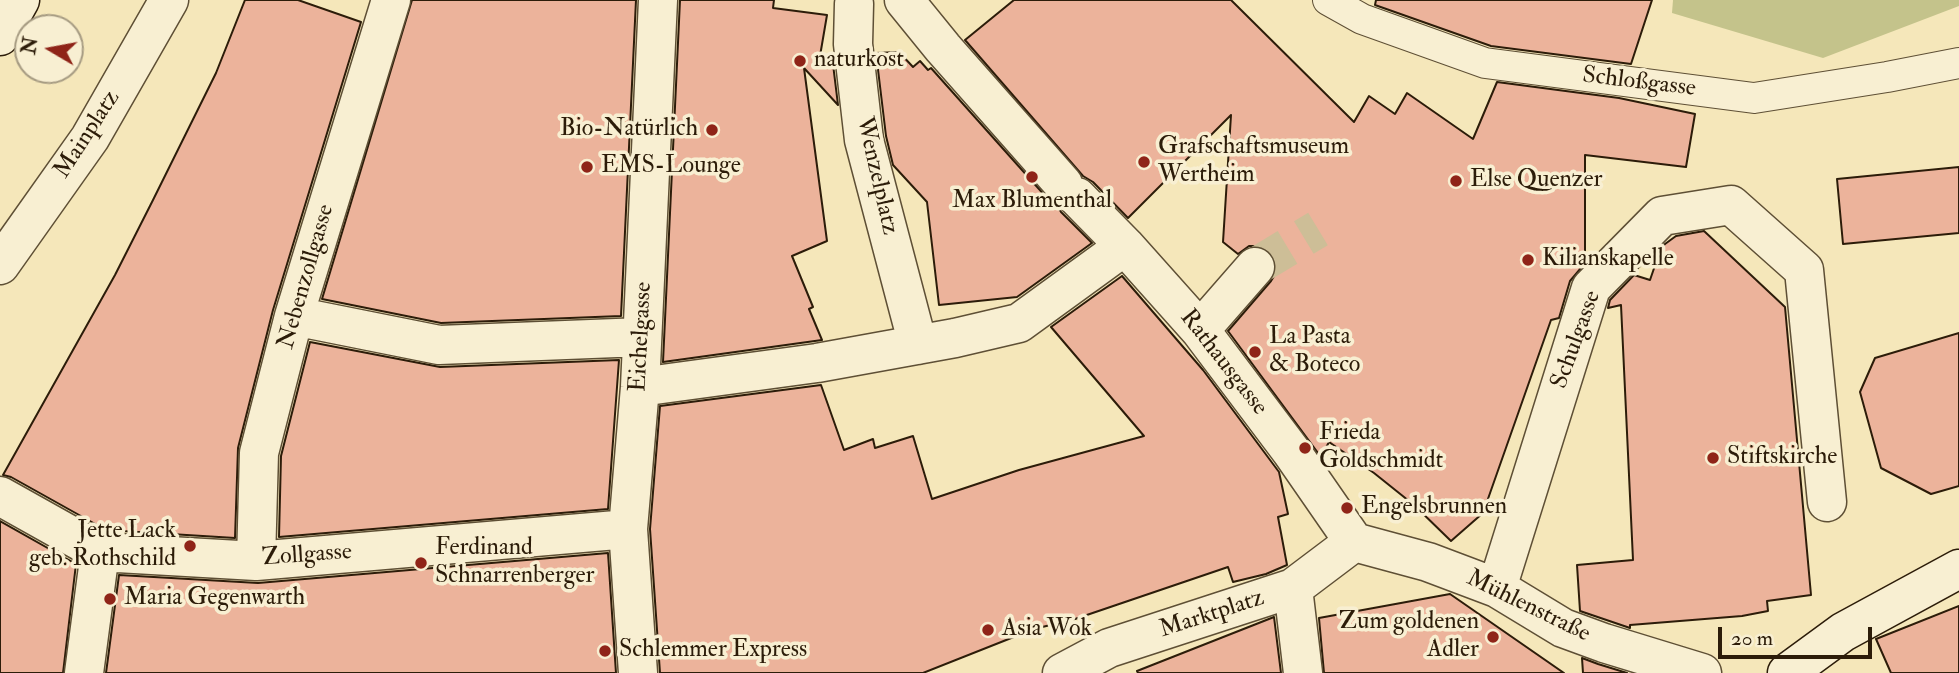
<!DOCTYPE html>
<meta charset="utf-8">
<style>
body{margin:0}
#map{position:relative;width:1959px;height:673px;overflow:hidden;background:#f5e7ba;font-family:"IM FELL Double Pica",serif}
canvas{display:block}
.north{position:absolute;left:14px;top:14px;width:70px;height:70px;box-sizing:border-box;background:#f8efd2;border:2px solid #a69b82;border-radius:50%;rotate:280deg;font-size:19px;font-weight:700;line-height:28px;text-align:center;color:#2c1c09}
.north::after{content:'';display:block;margin:auto;width:24px;height:32px;background:#8f2418;clip-path:polygon(50% 0,100% 100%,50% 72%,0 100%)}
.scale{position:absolute;left:1718px;top:627px;width:154px;height:32px;box-sizing:border-box;border:4px solid #2c1c09;border-top:0;padding-left:9px;font-size:21px;line-height:24px;white-space:nowrap;color:#2c1c09;-webkit-text-stroke:5px #f8efd2;paint-order:stroke}
</style>
<div id="map">
<canvas width="1959" height="673"></canvas>
<div class="north">N</div>
<div class="scale">20 m</div>
</div>
<script>
const g = document.querySelector('canvas').getContext('2d');
g.lineJoin = 'round';
function fillPath(path, color) { g.fillStyle = color; g.fill(path, 'evenodd'); }
const poly = rows => new Path2D(rows.map(r => 'M' + r).join(''));
function strokePath(path, color, width, dash) { g.strokeStyle = color; g.lineWidth = width; g.lineCap = dash ? 'butt' : 'round'; g.setLineDash(dash || []); g.stroke(path); }
function drawText(font, color, halo, rows, align = 'center') {
  g.font = font + ' "IM FELL Double Pica",serif'; g.lineWidth = 7; g.setLineDash([]); g.textBaseline = 'middle'; g.strokeStyle = halo; g.fillStyle = color; for (const [text, x, y, turn = 0] of rows) {
    g.save(); g.translate(x, y); g.rotate((+turn || 0) * Math.PI / 180); g.textAlign = isNaN(turn) ? turn : align; if (halo) g.strokeText(text, 0, 0); g.fillText(text, 0, 0); g.restore();
  }
}
const green = poly([
 [1673,0,1959,0,1959,6,1823,58,1672,13]
]);
const building = poly([
 [245,0,298,0,361,22,273,310,238,448,235,538,106,530,11,477,3,475,115,275,153,200,216,73,245,0],
 [412,0,636,0,621,316,441,323,322,299,412,0],
 [680,0,774,0,773,8,827,15,820,56,832,56,838,105,804,68,827,241,792,256,813,307,809,309,822,340,663,362,680,0],
 [1014,0,1231,0,1354,122,1369,96,1395,114,1407,93,1473,139,1497,82,1619,98,1695,114,1686,167,1585,155,1585,260,1587,261,1570,281,1559,318,1551,320,1483,513,1451,541,1414,505,1374,473,1329,442,1321,457,1228,331,1271,281,1277,271,1275,259,1269,250,1260,246,1249,246,1238,254,1223,242,1231,115,1128,218,1093,182,1083,176,965,40,1014,0],
 [1376,0,1652,0,1631,64,1491,46,1375,5,1376,0],
 [899,52,913,67,920,61,928,70,931,68,1047,198,1057,205,1061,212,1092,243,1017,297,939,305,927,202,893,165,886,136,876,53,899,52],
 [1959,167,1959,233,1843,244,1837,179,1959,167],
 [1704,231,1785,307,1811,595,1767,601,1768,611,1742,616,1630,625,1630,628,1580,611,1577,565,1633,560,1621,305,1608,308,1610,300,1634,275,1650,280,1661,248,1665,244,1676,236,1704,231],
 [1122,276,1203,370,1279,472,1288,514,1278,517,1287,565,1266,574,1233,582,1228,567,1075,619,1034,629,923,673,660,673,650,529,660,406,821,385,844,450,873,439,875,448,913,436,932,499,1019,470,1144,436,1051,327,1122,276],
 [1959,333,1959,486,1931,494,1881,468,1860,392,1875,358,1959,333],
 [310,342,440,367,619,360,608,509,279,537,281,456,310,342],
 [0,521,76,564,63,673,0,673,0,521],
 [608,553,616,673,106,673,119,575,258,583,608,553],
 [1450,594,1564,673,1324,673,1319,618,1450,594],
 [1959,606,1959,673,1891,673,1876,639,1959,606],
 [1274,617,1281,673,1138,673,1137,671,1274,617],
 [1582,658,1598,664,1627,673,1583,673,1582,658]
]);
const streetTunnel = poly([
 [1255,267,1318,229]
]);
const lane = poly([
 [1328,0,1362,19,1485,63,1754,98,1887,77,1959,63]
]);
const street = poly([
 [904,0,943,48,1063,184],
 [854,4,853,44,864,140,918,345],
 [1077,197,1125,246,1200,330,1291,451,1354,542],
 [0,265,90,138,169,0],
 [294,316,439,345,642,337],
 [1200,330,1255,267],
 [640,387,817,363,955,338,1019,323,1125,246],
 [0,496,100,552,256,561,628,529],
 [1354,542,1428,562,1497,588,1563,628,1604,643,1702,673],
 [256,561,259,453,294,316,391,0],
 [1293,588,1303,673],
 [1497,588,1591,288,1662,216,1731,205,1804,270,1827,502],
 [84,673,100,552],
 [638,673,628,529,640,387,658,0],
 [1062,673,1109,648,1293,588,1354,542]
]);
const secondary = poly([
 [0,36,20,0],
 [1787,673,1843,632,1959,569]
]);
const markers = [
 [800,61,7,"#8f2418"],
 [712,130,7,"#8f2418"],
 [1144,162,7,"#8f2418"],
 [587,167,7,"#8f2418"],
 [1032,177,7,"#8f2418"],
 [1456,181,7,"#8f2418"],
 [1528,260,7,"#8f2418"],
 [1255,352,7,"#8f2418"],
 [1305,448,7,"#8f2418"],
 [1713,458,7,"#8f2418"],
 [1347,508,7,"#8f2418"],
 [190,546,7,"#8f2418"],
 [421,563,7,"#8f2418"],
 [110,599,7,"#8f2418"],
 [988,630,7,"#8f2418"],
 [1493,637,7,"#8f2418"],
 [605,651,7,"#8f2418"]
];
const poiNames = [
 ["naturkost",814,61],
 ["Bio-Natürlich",698,130,"right"],
 ["Grafschaftsmuseum",1158,148],
 ["Wertheim",1158,176],
 ["EMS-Lounge",601,167],
 ["Else Quenzer",1470,181],
 ["Max Blumenthal",1032,202,"center"],
 ["Kilianskapelle",1542,260],
 ["La Pasta",1269,338],
 ["& Boteco",1269,366],
 ["Frieda",1319,434],
 ["Goldschmidt",1319,462],
 ["Stiftskirche",1727,458],
 ["Engelsbrunnen",1361,508],
 ["Jette Lack",176,532,"right"],
 ["geb. Rothschild",176,560,"right"],
 ["Ferdinand",435,549],
 ["Schnarrenberger",435,577],
 ["Maria Gegenwarth",124,599],
 ["Zum goldenen",1479,623,"right"],
 ["Adler",1479,651,"right"],
 ["Asia Wok",1002,630],
 ["Schlemmer Express",619,651]
];
const streetNames = [
 ["Schloßgasse",1639,83,7],
 ["Mainplatz",88,135,-57],
 ["Wenzelplatz",876,176,77],
 ["Nebenzollgasse",307,277,-74],
 ["Eichelgasse",642,337,-87],
 ["Schulgasse",1577,340,-70],
 ["Rathausgasse",1223,363,52],
 ["Zollgasse",307,556,-4],
 ["Mühlenstraße",1528,607,26],
 ["Marktplatz",1212,615,-18]
];
fillPath(green, '#c4c38b');
fillPath(building, '#ecb39b');
strokePath(building, '#2c1c09', 2);
strokePath(streetTunnel, '#cdbe97', 38, [38, 19]);
strokePath(lane, '#5e4f35', 32);
strokePath(street, '#5e4f35', 41);
strokePath(secondary, '#2c1c09', 41);
strokePath(lane, '#f8efd2', 30);
strokePath(street, '#f8efd2', 38);
strokePath(secondary, '#f8efd2', 38);
for (const [x, y, r, color] of markers) { const dot = new Path2D(); dot.arc(x, y, r, 0, 2 * Math.PI); g.fillStyle = color; g.fill(dot); strokePath(dot, '#f8efd2', 2.5); }
drawText('24px', '#2c1c09', '#f8efd2', poiNames, 'left');
drawText('24px', '#2c1c09', '#f8efd2', streetNames);
</script>
